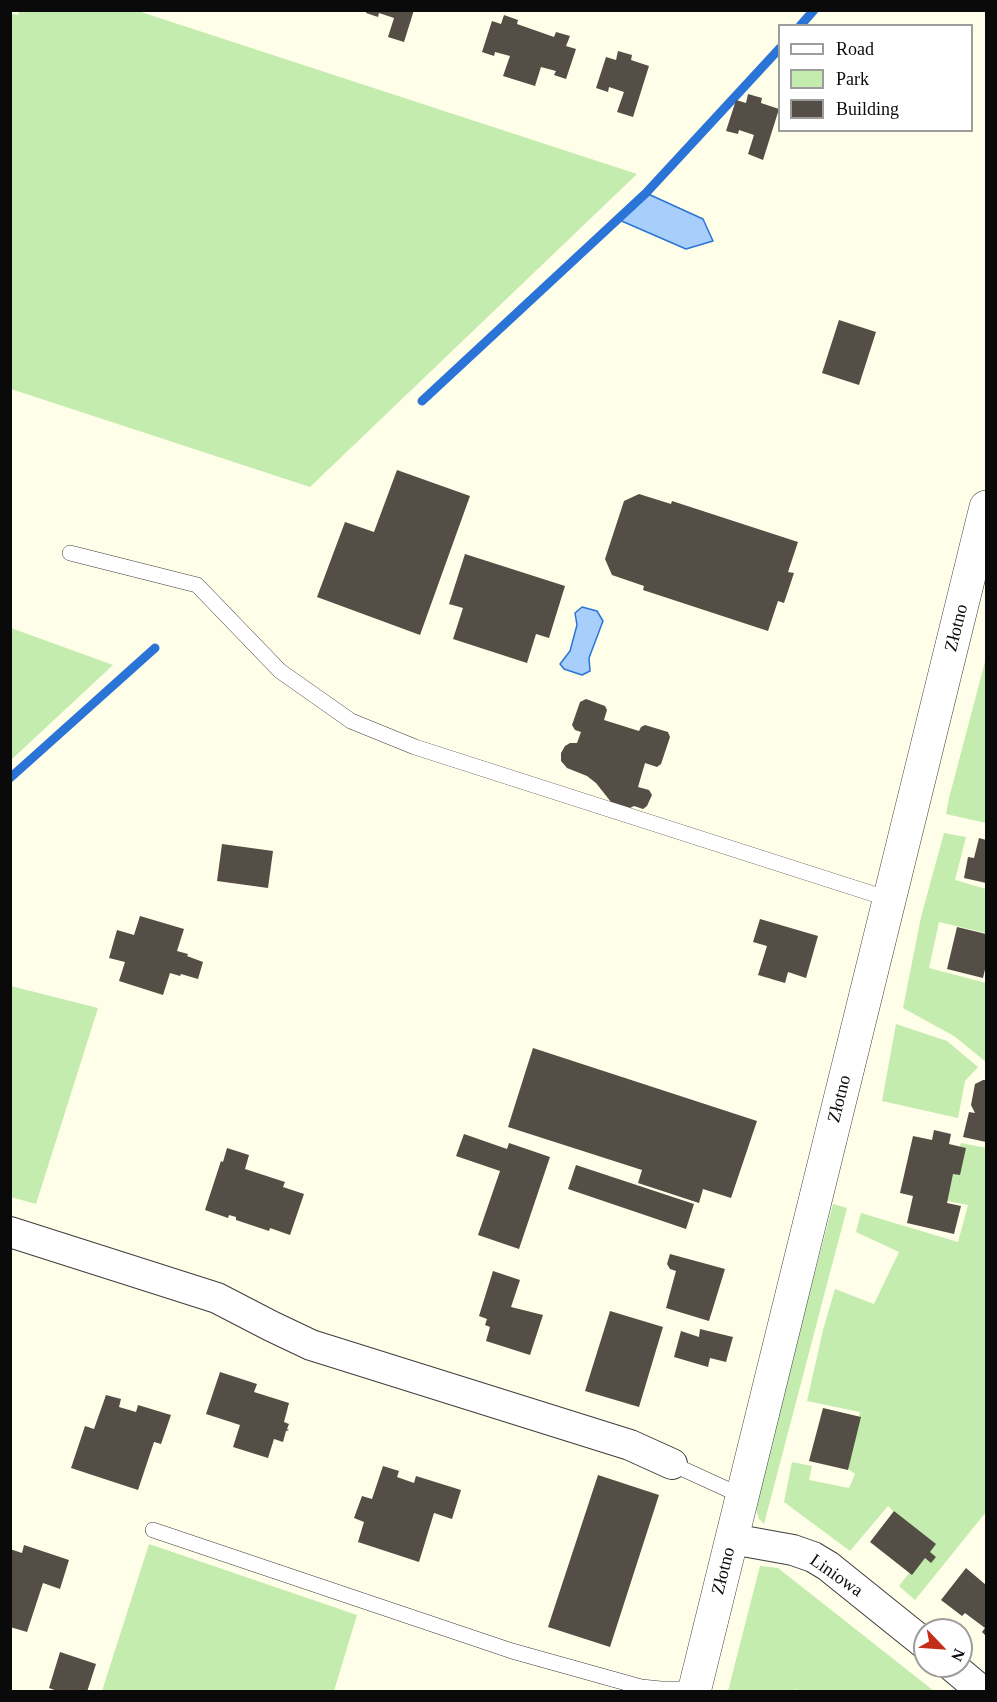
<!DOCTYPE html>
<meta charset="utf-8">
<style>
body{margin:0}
#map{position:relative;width:997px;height:1702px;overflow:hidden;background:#fffee8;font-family:"Times New Roman",serif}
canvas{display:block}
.frame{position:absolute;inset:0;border:12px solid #0a0a0a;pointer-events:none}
.legend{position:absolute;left:778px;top:24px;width:195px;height:108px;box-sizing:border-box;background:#fff;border:2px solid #9d9d9d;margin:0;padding:8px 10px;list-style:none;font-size:18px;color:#0a0a0a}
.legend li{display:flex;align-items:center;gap:12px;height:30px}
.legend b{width:30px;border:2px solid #9d9d9d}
.north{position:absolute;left:913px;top:1618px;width:60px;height:60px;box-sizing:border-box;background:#fff;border:2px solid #9d9d9d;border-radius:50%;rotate:115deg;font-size:16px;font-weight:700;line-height:24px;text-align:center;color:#0a0a0a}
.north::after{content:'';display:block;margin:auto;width:21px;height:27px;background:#c32e19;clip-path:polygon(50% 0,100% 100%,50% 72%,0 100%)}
</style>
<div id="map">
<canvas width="997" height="1702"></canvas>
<div class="frame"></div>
<ul class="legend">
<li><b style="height:8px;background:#fff"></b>Road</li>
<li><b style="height:16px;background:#c4ecaf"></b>Park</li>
<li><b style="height:16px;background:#544e46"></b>Building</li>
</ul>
<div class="north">N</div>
</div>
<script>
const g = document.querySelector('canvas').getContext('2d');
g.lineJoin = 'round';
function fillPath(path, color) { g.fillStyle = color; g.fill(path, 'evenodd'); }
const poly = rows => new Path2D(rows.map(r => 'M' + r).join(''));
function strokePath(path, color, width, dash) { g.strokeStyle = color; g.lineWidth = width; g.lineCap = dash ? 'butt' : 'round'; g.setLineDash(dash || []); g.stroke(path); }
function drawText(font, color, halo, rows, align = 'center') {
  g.font = font + ' "Times New Roman",serif'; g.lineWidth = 6; g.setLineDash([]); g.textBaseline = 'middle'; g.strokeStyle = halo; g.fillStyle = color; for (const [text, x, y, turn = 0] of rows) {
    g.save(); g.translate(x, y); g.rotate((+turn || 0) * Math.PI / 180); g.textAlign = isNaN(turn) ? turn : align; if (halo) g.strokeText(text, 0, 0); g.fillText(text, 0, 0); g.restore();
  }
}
const green = poly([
 [19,11,138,11,637,174,310,487,11,389,10,13,18,15],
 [11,628,113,665,11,760,10,628],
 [986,658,986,823,946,814,949,798],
 [944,833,966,837,955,880,986,889,986,933,939,922,929,968,986,983,986,1062,954,1036,903,1008,921,917],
 [11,986,98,1008,36,1204,11,1197],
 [896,1024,947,1041,978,1067,965,1081,958,1118,882,1101],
 [961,1143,986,1148,986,1512,915,1600,899,1586,930,1546,888,1506,850,1551,784,1502,792,1462,812,1466,809,1480,849,1488,855,1474,847,1468,860,1412,807,1401,823,1330,835,1289,874,1304,899,1252,856,1232,861,1213,958,1242,968,1205,941,1200],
 [833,1204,847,1208,764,1524,759,1519,756,1509,760,1480],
 [149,1544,357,1615,334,1691,102,1691],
 [760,1566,778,1568,934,1691,801,1692,795,1689,794,1692,728,1691]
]);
const water = poly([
 [646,193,703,219,713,241,686,249,617,219,646,193],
 [582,607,597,611,603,621,589,658,590,671,582,675,564,669,560,664,570,651,577,625,575,613,582,607]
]);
const stream = poly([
 [800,26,814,10],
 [422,401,646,193,780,48],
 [10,778,155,648]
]);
const building = poly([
 [367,10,414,10,404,42,388,37,394,18,379,13,378,17,366,13],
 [504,15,518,20,517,24,554,37,556,32,570,36,566,46,576,49,566,79,554,75,556,71,541,67,535,86,503,76,510,56,495,52,494,56,482,52,492,21,501,24],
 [618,51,632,55,631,60,649,66,633,117,617,112,624,92,609,87,608,92,596,88,606,57,616,60],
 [748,94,762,98,761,103,779,109,763,160,748,154,754,135,739,130,738,134,726,131,736,100,746,103],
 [839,320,876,332,859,385,822,373],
 [397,470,470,496,420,635,317,597,345,522,374,532],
 [639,494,671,504,672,501,798,542,788,572,794,573,784,603,778,601,768,631,643,590,644,586,612,575,605,559,624,501],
 [465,554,565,586,549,638,536,634,527,663,453,639,463,608,449,604],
 [586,699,605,706,607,710,604,720,639,731,641,727,645,725,668,732,670,737,661,764,657,767,645,763,638,787,649,790,652,795,647,806,643,809,634,806,630,808,611,802,596,783,587,776,567,768,561,761,561,753,565,746,570,743,577,743,581,732,575,730,572,725,580,702],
 [979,838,986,840,986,883,964,878,968,857,974,858],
 [222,844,273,851,268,888,217,881],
 [140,916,184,929,177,951,188,954,187,956,203,962,198,979,181,974,180,976,170,973,163,995,119,981,125,962,109,958,117,930,134,935],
 [760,919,818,936,806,978,788,972,785,983,758,975,767,946,753,942],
 [957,927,986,934,986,965,983,978,947,969],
 [533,1048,757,1121,731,1198,703,1189,699,1203,638,1183,642,1170,508,1127],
 [983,1080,986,1080,986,1142,963,1137,969,1112,975,1113,971,1105,975,1084],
 [934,1130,951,1134,949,1144,966,1148,960,1175,953,1174,947,1203,961,1206,954,1234,907,1223,913,1196,900,1193,913,1136,932,1140],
 [464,1134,507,1149,509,1143,550,1157,519,1249,478,1235,500,1171,456,1156],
 [227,1148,249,1155,245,1169,285,1182,283,1187,304,1194,290,1235,270,1228,269,1231,236,1220,236,1217,229,1215,228,1218,205,1210,221,1161,223,1162],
 [576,1165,694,1204,686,1229,568,1189],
 [670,1254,725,1269,709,1321,666,1308,676,1271,670,1269,667,1264],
 [493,1271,520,1280,511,1307,543,1315,530,1355,486,1341,490,1327,485,1325,487,1319,479,1316],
 [610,1311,663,1327,639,1407,585,1391],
 [700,1329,733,1337,726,1362,710,1358,708,1367,674,1357,681,1331,699,1337],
 [220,1372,257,1384,254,1392,289,1403,284,1422,289,1424,287,1429,289,1430,286,1431,283,1442,274,1439,268,1458,233,1447,240,1425,206,1414],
 [106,1395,121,1399,119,1407,136,1412,138,1405,171,1415,161,1444,154,1442,138,1490,71,1468,85,1426,94,1429],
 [823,1408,861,1417,848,1470,809,1461],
 [383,1466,399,1471,397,1477,414,1483,416,1476,461,1490,452,1519,434,1513,419,1562,358,1542,364,1522,354,1518,362,1496,372,1499],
 [598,1475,659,1495,610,1647,548,1627],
 [894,1511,936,1544,930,1552,936,1557,931,1563,925,1558,912,1575,870,1542],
 [24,1545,69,1560,60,1589,43,1583,27,1632,10,1627,10,1549,22,1553],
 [966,1568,986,1585,986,1636,982,1632,985,1628,965,1613,962,1616,941,1600],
 [60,1652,96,1664,87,1692,60,1692,49,1688]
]);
const service = poly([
 [70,553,197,585,280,671,351,721,415,747,889,899],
 [672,1464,742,1496],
 [153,1530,512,1651,641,1687,661,1689,695,1689]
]);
const minor = poly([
 [10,1232,217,1298,271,1326,311,1345,630,1445,672,1464],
 [732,1539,793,1550,813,1557,828,1566,925,1644],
 [952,1666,983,1692]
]);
const tertiary = poly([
 [694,1692,986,507]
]);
const streetNames = [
 ["Złotno",957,628,-76],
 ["Złotno",840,1099,-76],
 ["Złotno",724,1571,-76],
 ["Liniowa",836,1576,35]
];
fillPath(green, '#c4ecaf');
fillPath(water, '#a8cefb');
strokePath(water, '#2a74d7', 1.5);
strokePath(stream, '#2a74d7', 9);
fillPath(building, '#544e46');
strokePath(service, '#3d3d3d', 16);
strokePath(minor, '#3d3d3d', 32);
strokePath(tertiary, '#3d3d3d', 34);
strokePath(service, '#fff', 15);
strokePath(minor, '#fff', 30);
strokePath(tertiary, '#fff', 33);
drawText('18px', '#0a0a0a', '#fff', streetNames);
</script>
